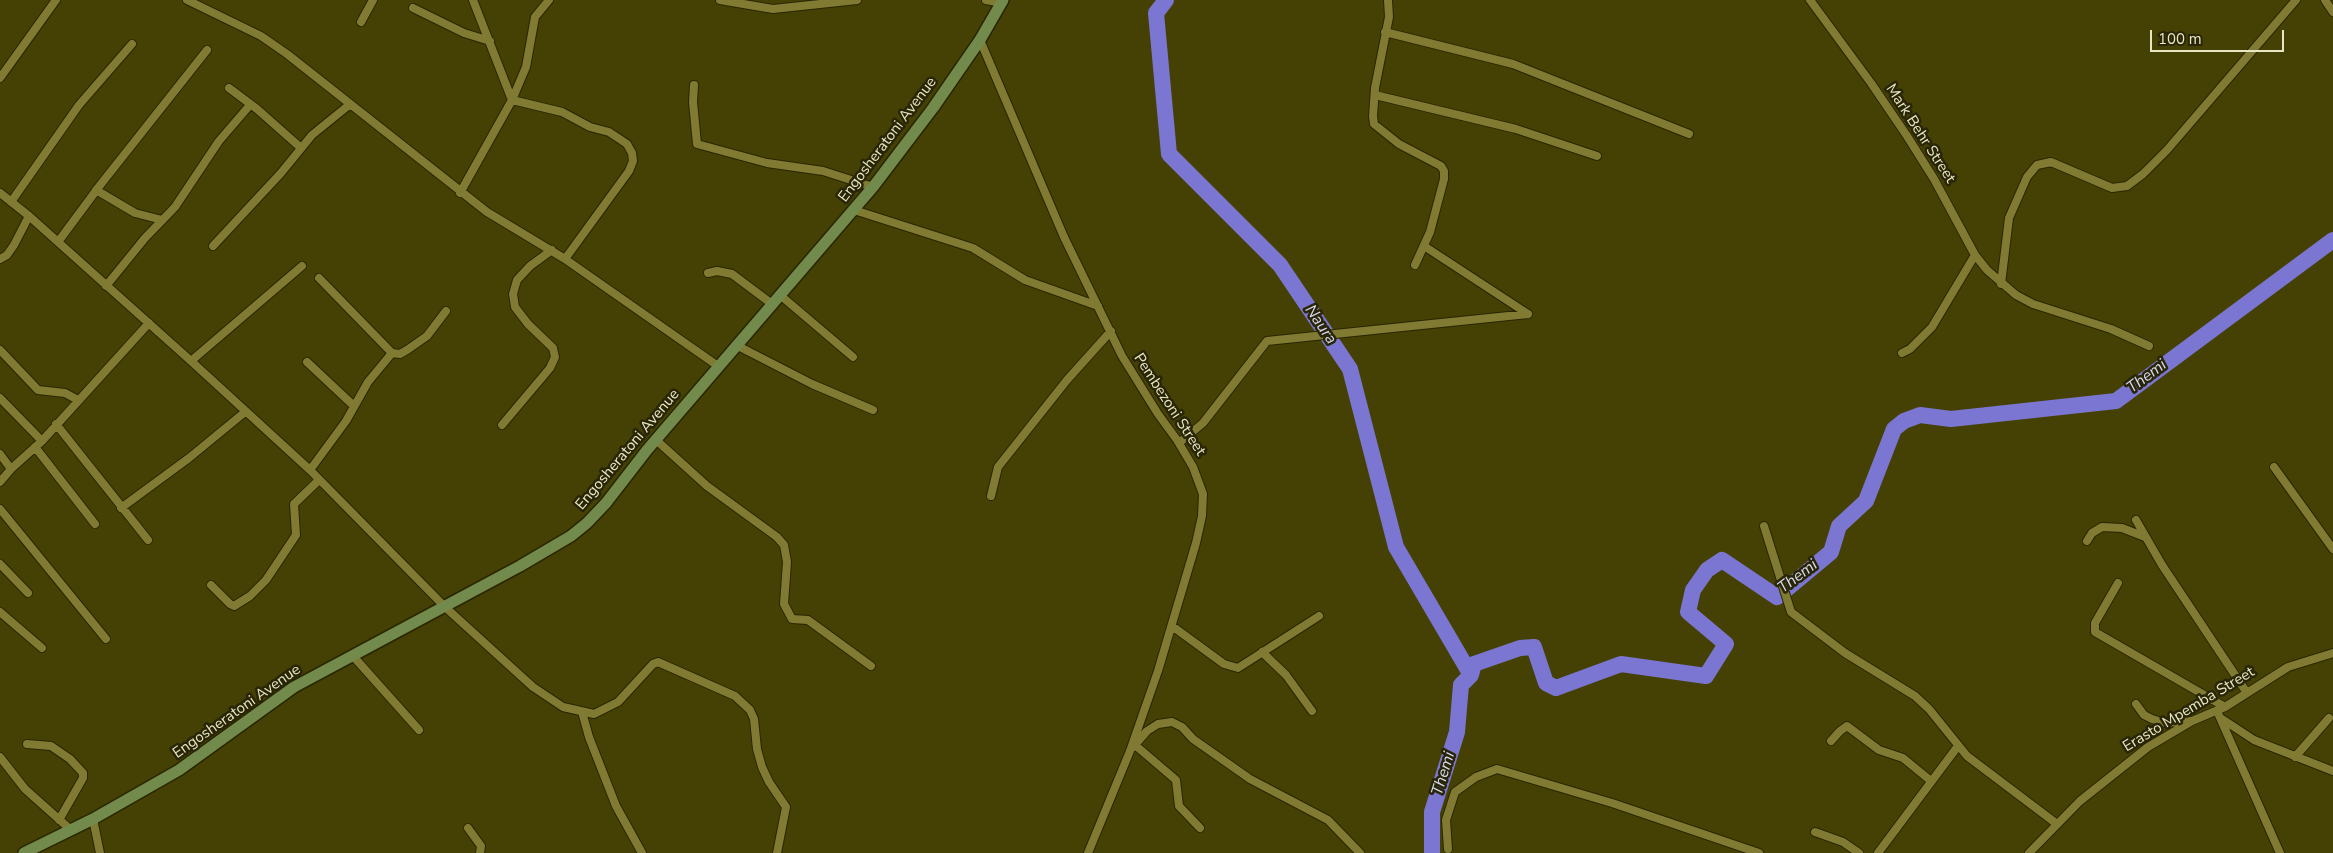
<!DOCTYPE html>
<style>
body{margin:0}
#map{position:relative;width:2333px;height:853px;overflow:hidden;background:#454004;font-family:"Nunito Sans",sans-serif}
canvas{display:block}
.scale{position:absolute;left:2150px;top:30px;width:134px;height:22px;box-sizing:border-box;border:2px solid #e9e7c3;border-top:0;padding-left:6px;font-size:15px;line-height:18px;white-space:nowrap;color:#e9e7c3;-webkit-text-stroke:4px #292608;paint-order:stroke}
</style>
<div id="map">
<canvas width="2333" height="853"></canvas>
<div class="scale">100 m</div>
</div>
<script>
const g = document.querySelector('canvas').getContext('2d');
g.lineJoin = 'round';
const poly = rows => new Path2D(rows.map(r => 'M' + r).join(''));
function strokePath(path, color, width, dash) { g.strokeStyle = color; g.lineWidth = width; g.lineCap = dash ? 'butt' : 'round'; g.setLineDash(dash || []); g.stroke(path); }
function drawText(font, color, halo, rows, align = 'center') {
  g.font = font + ' "Nunito Sans",sans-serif'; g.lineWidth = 5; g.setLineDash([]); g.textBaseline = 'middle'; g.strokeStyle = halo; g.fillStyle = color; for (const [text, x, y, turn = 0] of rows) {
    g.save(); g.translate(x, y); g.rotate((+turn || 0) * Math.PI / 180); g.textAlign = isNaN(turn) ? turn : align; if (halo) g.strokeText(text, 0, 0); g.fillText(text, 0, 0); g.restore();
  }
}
const river = poly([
 [1166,0,1156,13,1169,154,1280,265,1350,369,1396,547,1471,675],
 [1432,853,1432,812,1457,732,1461,685,1471,675,1474,664,1520,648,1534,647,1546,683,1556,688,1621,664,1706,676,1726,644,1688,612,1693,590,1707,570,1722,560,1777,597,1831,552,1839,526,1866,501,1894,429,1904,421,1920,415,1951,419,2116,401,2333,240]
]);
const street = poly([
 [187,0,261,36,287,54,487,212,565,259,718,366],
 [473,0,512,100,562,112,590,127,609,132,627,144,632,153,633,161,629,171,565,259],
 [720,0,773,9,857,0],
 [986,0,1002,3],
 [1388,0,1389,17,1375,88,1373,116,1374,124,1399,144,1441,166,1444,171,1444,179,1430,232,1415,265],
 [1810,0,1871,83,1907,136,1934,179,1975,255,1987,270,2016,295,2033,304,2111,329,2149,346],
 [2325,0,2333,12],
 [413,8,464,33,490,41],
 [361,22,373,0],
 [1385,32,1513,64,1689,134],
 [980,40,1064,237,1122,356,1158,414,1177,440,1193,467,1203,494,1202,516,1196,543,1158,671,1130,751,1088,853],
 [0,78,56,0],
 [694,85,693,102,697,144,767,163,823,171,873,187],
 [229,88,257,109,301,148],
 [1375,95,1516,129,1597,156],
 [96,190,135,213,162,220],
 [0,193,29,216,191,361,310,470,445,607,533,687,563,707,594,714,618,702,653,664,658,662,735,696,750,710,754,719,757,749,762,767,769,782,786,807,777,853],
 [460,193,512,100,526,67,535,17,549,0],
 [11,202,79,105,132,44],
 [854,210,973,248,1025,280,1098,306],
 [58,242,101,184,207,50],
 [213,246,281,173,312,135,349,105],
 [1424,246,1528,314],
 [0,259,7,255,14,245,29,216],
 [708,273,717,271,732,274,772,304],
 [319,278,392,353,400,354,407,350,427,336,446,311],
 [2001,284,2009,218,2027,177,2037,165,2051,162,2112,188,2127,186,2143,174,2167,150,2296,0],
 [106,286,145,238,175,207,219,141,250,105],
 [780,295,853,357],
 [736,345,812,384,873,410],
 [0,350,38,390,65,393,78,400],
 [1902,353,1910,349,1932,327,1975,255],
 [191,361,302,266],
 [307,362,354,406],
 [0,398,42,441],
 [56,424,148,540],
 [502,425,550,368,555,357,553,348,528,324,515,307,513,294,517,280,530,266,552,250],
 [655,439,707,486,777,537,784,545,787,562,784,604,792,619,808,620,871,666],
 [1179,443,1203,423,1267,341,1528,314],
 [35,447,95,524],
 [0,454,11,469],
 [2274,467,2333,549],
 [310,470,346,421,368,382,392,353],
 [0,482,12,468,42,441,149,323],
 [991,496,998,467,1067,380,1111,331],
 [121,508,189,458,245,412],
 [0,509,106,639],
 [2136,520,2162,565,2247,693],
 [1764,526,1791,612,1845,653,1915,696,1929,709,1967,756,2057,824],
 [2087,541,2092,533,2102,527,2122,528,2145,537],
 [0,564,28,593],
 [2118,583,2095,623,2095,632,2225,707],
 [211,585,230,604,234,606,250,596,266,580,296,535,294,504,319,480],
 [0,612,42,648],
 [1172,626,1224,664,1238,668,1319,616],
 [1262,652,1286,675,1312,711],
 [353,656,419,730],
 [2136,704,2144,715,2152,719,2165,723,2190,721],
 [2217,711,2280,853],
 [582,712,589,737,616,806,642,853],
 [2222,719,2254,740,2333,771],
 [1831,741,1840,731,1847,726,1879,750,1903,758,1931,781],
 [27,744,51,746,70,759,83,773,83,778,59,820],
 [1135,745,1176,780,1179,806,1200,828],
 [1133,747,1147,731,1158,724,1172,722,1182,727,1193,739,1250,779,1328,820,1360,853],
 [0,757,25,789,71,830],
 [2295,757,2329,718],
 [93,819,100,853],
 [468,828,481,846,480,853],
 [1815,832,1843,842,1859,853],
 [1448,849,1446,820,1455,792,1476,777,1497,769,1612,803,1759,853],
 [1878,853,1958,746],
 [2029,853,2080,801,2148,747,2192,721,2225,707,2288,667,2333,653]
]);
const secondary = poly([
 [24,853,93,819,179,770,294,687,520,566,571,536,587,523,606,503,647,450,873,187,933,108,980,40,1003,0]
]);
const streetNames = [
 ["Mark Behr Street",1920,134,57],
 ["Engosheratoni Avenue",888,140,-53],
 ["Pembezoni Street",1169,405,57],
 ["Engosheratoni Avenue",628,450,-50],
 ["Erasto Mpemba Street",2189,710,-31],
 ["Engosheratoni Avenue",237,712,-35]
];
const waterNames = [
 ["Naura",1320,325,56],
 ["Themi",2147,377,-37],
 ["Themi",1798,577,-37],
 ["Themi",1444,774,-73]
];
strokePath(river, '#7b76d1', 16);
strokePath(street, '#292600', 10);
strokePath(secondary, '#292600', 14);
strokePath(street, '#807a33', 8);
strokePath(secondary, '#738a4d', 11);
drawText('15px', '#e9e7c3', '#292608', streetNames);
drawText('italic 16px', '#d9d9f2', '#292608', waterNames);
</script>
